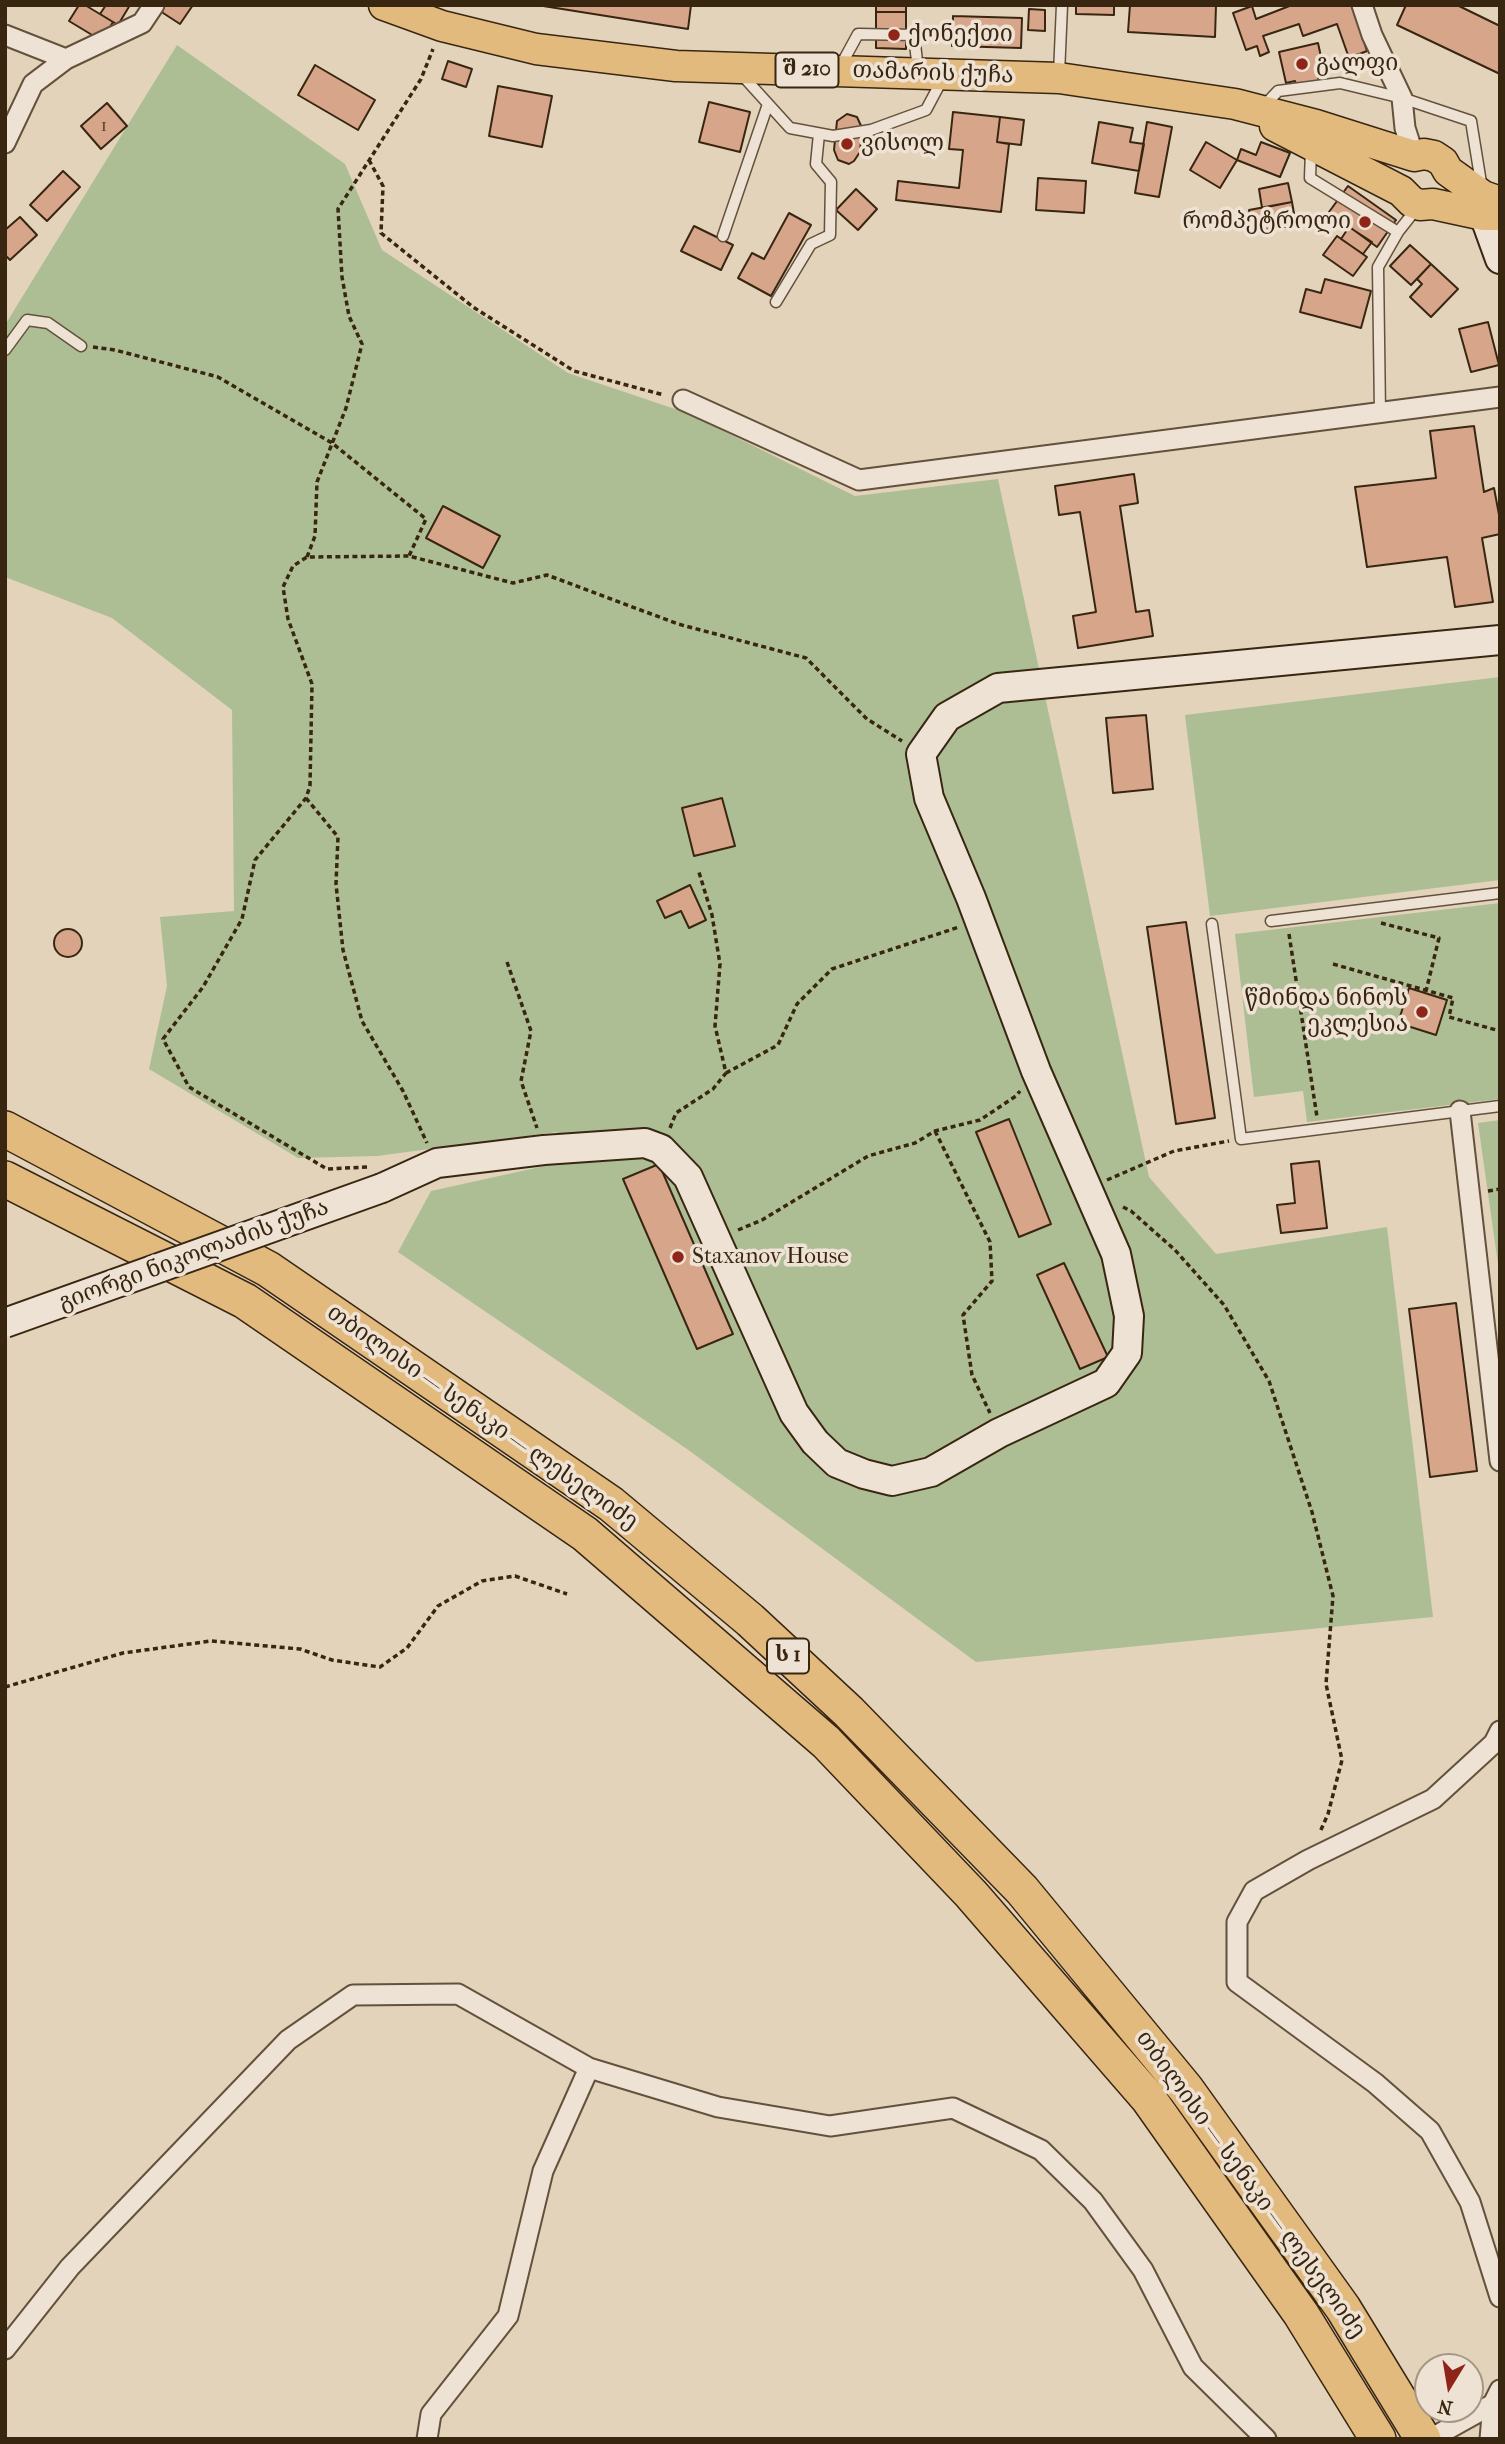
<!DOCTYPE html>
<meta charset="utf-8">
<style>
body{margin:0}
#map{position:relative;width:1505px;height:2444px;overflow:hidden;background:#e3d3bb;font-family:"IM FELL French Canon",serif}
canvas{display:block}
.frame{position:absolute;inset:0;border:7px solid #392611;pointer-events:none}
.north{position:absolute;left:1414px;top:2353px;width:70px;height:70px;box-sizing:border-box;background:#ede2d3;border:2px solid #a59785;border-radius:50%;rotate:191deg;font-size:19px;font-weight:700;line-height:28px;text-align:center;color:#392611}
.north::after{content:'';display:block;margin:auto;width:24px;height:32px;background:#8f2418;clip-path:polygon(50% 0,100% 100%,50% 72%,0 100%)}
</style>
<div id="map">
<canvas width="1505" height="2444"></canvas>
<div class="frame"></div>
<div class="north">N</div>
</div>
<script>
const g = document.querySelector('canvas').getContext('2d');
g.lineJoin = 'round';
function fillPath(path, color) { g.fillStyle = color; g.fill(path, 'evenodd'); }
const poly = rows => new Path2D(rows.map(r => 'M' + r).join(''));
function strokePath(path, color, width, dash) { g.strokeStyle = color; g.lineWidth = width; g.lineCap = dash ? 'butt' : 'round'; g.setLineDash(dash || []); g.stroke(path); }
function drawText(font, color, halo, rows, align = 'center') {
  g.font = font + ' "IM FELL French Canon","Noto Serif Georgian",serif'; g.lineWidth = 7; g.setLineDash([]); g.textBaseline = 'middle'; g.strokeStyle = halo; g.fillStyle = color; for (const [text, x, y, turn = 0] of rows) {
    g.save(); g.translate(x, y); g.rotate((+turn || 0) * Math.PI / 180); g.textAlign = isNaN(turn) ? turn : align; if (halo) g.strokeText(text, 0, 0); g.fillText(text, 0, 0); g.restore();
  }
}
const green = poly([
 [177,45,345,164,382,250,568,373,687,413,855,496,998,479,1149,1177,1216,1254,1387,1227,1433,1617,976,1662,687,1449,398,1252,431,1191,558,1163,557,1132,377,1156,298,1158,149,1069,167,986,160,917,234,911,232,710,112,618,5,577,5,325],
 [1500,677,1500,880,1210,916,1185,715],
 [1500,903,1500,1099,1307,1122,1303,1091,1254,1097,1235,934],
 [1500,1120,1500,1278,1478,1123]
]);
const building = poly([
 [79,5,85,5,113,22,102,41,69,21,79,5],
 [106,5,130,5,118,25,100,14,106,5],
 [164,5,193,5,180,24,160,11,164,5],
 [537,5,691,5,688,29,537,5],
 [876,5,906,5,906,12,876,12,876,5],
 [1076,5,1114,5,1114,15,1076,14,1076,5],
 [1130,5,1216,5,1215,37,1128,32,1130,5],
 [1356,5,1362,22,1358,23,1367,51,1349,58,1337,24,1303,36,1299,24,1263,36,1269,52,1260,56,1257,46,1246,50,1233,13,1252,6,1256,19,1292,5,1356,5],
 [1406,5,1457,5,1500,26,1500,74,1397,25,1406,5],
 [1029,9,1045,10,1045,31,1028,30,1029,9],
 [876,12,906,12,906,49,876,48,876,12],
 [953,16,1022,18,1021,48,952,46,953,16],
 [1318,43,1325,75,1318,76,1319,82,1297,87,1295,81,1286,83,1279,52,1318,43],
 [448,61,472,69,466,87,442,79,448,61],
 [315,65,375,100,358,130,298,95,315,65],
 [498,86,552,96,542,147,489,136,498,86],
 [709,102,750,112,740,152,699,142,709,102],
 [107,103,127,126,101,149,81,126,107,103],
 [953,112,1000,117,997,142,1009,144,1001,212,896,200,898,181,959,188,963,150,949,149,953,112],
 [847,114,857,117,862,128,860,152,854,161,849,164,838,160,834,150,837,121,847,114],
 [1000,117,1024,120,1021,145,997,142,1000,117],
 [1099,122,1133,128,1130,142,1144,144,1139,171,1092,163,1099,122],
 [1147,122,1172,127,1159,197,1135,193,1147,122],
 [1206,142,1237,160,1220,188,1190,170,1206,142],
 [1261,142,1290,153,1280,177,1237,160,1241,149,1256,155,1261,142],
 [63,171,80,187,47,221,30,205,63,171],
 [1038,178,1086,181,1084,213,1036,210,1038,178],
 [1288,183,1292,202,1262,208,1259,189,1288,183],
 [1348,186,1396,220,1377,247,1329,212,1348,186],
 [856,189,877,209,858,230,836,210,856,189],
 [1292,202,1296,225,1253,232,1249,210,1292,202],
 [789,213,811,225,771,296,738,278,752,253,764,259,789,213],
 [20,217,37,235,10,260,5,255,5,230,20,217],
 [694,226,733,245,721,270,681,251,694,226],
 [1349,227,1372,242,1363,254,1341,239,1349,227],
 [1337,236,1367,257,1353,276,1323,255,1337,236],
 [1410,245,1431,264,1411,285,1390,266,1410,245],
 [1431,264,1458,289,1431,317,1410,297,1422,284,1417,279,1431,264],
 [1325,279,1371,291,1361,328,1300,312,1306,289,1321,293,1325,279],
 [1488,322,1499,365,1471,372,1459,329,1488,322],
 [1474,426,1484,492,1494,488,1500,520,1500,534,1482,538,1493,602,1455,607,1447,557,1367,567,1355,487,1436,478,1430,431,1474,426],
 [1134,474,1138,503,1120,506,1136,612,1149,610,1153,636,1078,648,1073,616,1096,612,1080,512,1059,515,1055,486,1134,474],
 [443,506,500,536,483,568,426,538,443,506],
 [1146,715,1153,789,1113,793,1106,718,1146,715],
 [722,798,735,846,694,856,682,808,722,798],
 [690,885,706,920,689,928,681,911,665,918,657,901,690,885],
 [1186,922,1215,1118,1176,1124,1147,927,1186,922],
 '54 943a14 14 0 1 1 28 0a14 14 0 1 1-28 0Z',
 [1409,988,1447,1000,1436,1035,1398,1023,1409,988],
 [1009,1119,1051,1224,1019,1237,976,1132,1009,1119],
 [1319,1161,1327,1228,1281,1233,1277,1205,1295,1203,1291,1164,1319,1161],
 [659,1164,733,1334,697,1349,623,1179,659,1164],
 [1064,1263,1108,1357,1080,1369,1037,1275,1064,1263],
 [1456,1303,1477,1471,1430,1477,1409,1309,1456,1303]
]);
const path = poly([
 [369,160,383,186,381,233,473,307,574,371,664,395],
 [93,347,115,350,218,377,332,443,426,519,409,556],
 [307,557,315,536,317,482,346,408,362,344,349,316,342,277,338,209,421,79,433,49],
 [306,798,338,837,336,884,343,950,362,1021,403,1091,427,1143],
 [1381,923,1439,938,1426,991],
 [1289,934,1317,1117],
 [507,962,531,1031,521,1081,537,1128],
 [1333,964,1453,998,1449,1017,1500,1031],
 [726,1073,778,1045,797,1004,832,969,959,927],
 [670,1128,676,1113,713,1089,726,1073,715,1026,720,964,712,915,698,869],
 [935,1131,990,1242,992,1281,963,1315,972,1375,990,1413],
 [367,1167,327,1169,189,1087,163,1039,203,987,242,919,255,860,306,798,310,786,312,684,288,619,283,587,293,566,307,557,409,556,513,583,547,575,678,624,806,658,867,719,902,741],
 [1107,1180,1174,1151,1229,1141],
 [1488,1191,1500,1189],
 [1123,1207,1131,1211,1175,1250,1224,1305,1269,1381,1312,1512,1333,1596,1326,1684,1342,1760,1328,1814,1320,1832],
 [738,1230,762,1220,868,1156,915,1143,935,1131,980,1120,1016,1096,1020,1091],
 [5,1687,123,1653,211,1641,300,1649,332,1660,380,1667,407,1648,438,1606,482,1581,515,1576,567,1594]
]);
const lane = poly([
 [840,67,858,34,914,35,918,70],
 [741,74,790,128,833,136,871,130,926,110,943,78],
 [1059,74,1062,5],
 [1263,107,1278,91,1340,83,1402,98,1471,121,1482,189],
 [1311,150,1310,178,1398,232],
 [723,236,768,104],
 [776,302,811,244,830,235,831,182,816,164,819,134],
 [5,350,27,320,48,323,81,346],
 [1380,413,1378,267,1398,232,1417,208],
 [1271,921,1500,893],
 [1212,924,1241,1139,1500,1106]
]);
const street = poly([
 [1362,5,1372,35,1402,98,1405,128,1414,156],
 [5,35,66,59],
 [5,143,33,84,66,59,142,23,154,5],
 [683,400,859,480,1500,397],
 [1460,1111,1500,1461],
 [1500,1731,1494,1743,1433,1799,1308,1860,1254,1891,1237,1922,1237,1982,1375,2083,1430,2131,1470,2202,1500,2297],
 [5,2349,70,2267,288,2040,353,1995,458,1994,589,2068,718,2107,830,2126,953,2108,1041,2150,1093,2201,1143,2270,1193,2367,1266,2439],
 [427,2439,431,2414,508,2316,543,2171,589,2068],
 [1430,2439,1493,2404,1500,2390],
 [1490,2439,1493,2404]
]);
const secondary = poly([
 [1484,215,1500,259],
 [382,1188,437,1163,544,1150,645,1143,661,1149,688,1177,794,1413,815,1442,837,1463,864,1474,892,1481,931,1472,999,1433,1106,1383,1127,1353,1129,1316,1116,1254,1036,1071,971,898,929,798,921,754,947,717,998,688,1500,640]
]);
const primary = poly([
 [384,5,442,26,536,49,676,66,1059,78,1235,104,1316,125,1414,156,1424,154,1434,156,1443,162,1448,171,1483,196,1500,202],
 [1275,126,1401,191,1412,202,1420,205,1433,204,1484,215,1500,215]
]);
const highway = poly([
 [5,1129,268,1269,611,1504,750,1620,849,1712,1022,1890,1186,2089,1343,2308,1423,2439],
 [5,1179,245,1301,585,1534,826,1742,971,1894,1148,2098,1301,2314,1378,2439]
]);
const secondaryBridge = poly([
 [5,1323,382,1188]
]);
const markers = [
 [894,35,7,"#8f2418"],
 [1302,64,7,"#8f2418"],
 [847,144,7,"#8f2418"],
 [1365,222,7,"#8f2418"],
 [1422,1012,7,"#8f2418"],
 [678,1257,7,"#8f2418"]
];
const numberNames = [
 ["1",104,126]
];
const shields = [
 [807,70,63],
 [788,1656,42]
];
const shieldNames = [
 ["შ 210",807,70],
 ["ს 1",788,1656]
];
const poiNames = [
 ["ქონექთი",908,35],
 ["გალფი",1316,64],
 ["ვისოლ",861,144],
 ["რომპეტროლი",1351,222,"right"],
 ["წმინდა ნინოს",1408,999,"right"],
 ["ეკლესია",1408,1025,"right"],
 ["Staxanov House",692,1257]
];
const streetNames = [
 ["თამარის ქუჩა",933,74,2],
 ["გიორგი ნიკოლაძის ქუჩა",194,1256,-20],
 ["თბილისი — სენაკი — ლესელიძე",482,1418,35],
 ["თბილისი — სენაკი — ლესელიძე",1250,2185,54]
];
fillPath(green, '#adbe95');
fillPath(building, '#d7a68a');
strokePath(building, '#392611', 2);
strokePath(lane, '#64513c', 13);
strokePath(street, '#64513c', 23);
strokePath(secondary, '#392611', 32);
strokePath(primary, '#392611', 33);
strokePath(highway, '#392611', 38);
strokePath(path, '#392611', 3.5, [5, 3.5]);
strokePath(lane, '#ede2d3', 10);
strokePath(street, '#ede2d3', 19);
strokePath(secondary, '#ede2d3', 28);
strokePath(primary, '#e2ba7e', 30);
strokePath(highway, '#e2ba7e', 35);
strokePath(secondaryBridge, '#392611', 32, []);
strokePath(secondaryBridge, '#ede2d3', 28);
for (const [x, y, r, color] of markers) { const dot = new Path2D(); dot.arc(x, y, r, 0, 2 * Math.PI); g.fillStyle = color; g.fill(dot); strokePath(dot, '#ede2d3', 2.5); }
drawText('19px', '#60462f', null, numberNames);
for (const [x, y, w] of shields) { const box = new Path2D(); box.roundRect(x - w / 2, y - 17.5, w, 35, 5); g.fillStyle = '#ede2d3'; g.fill(box); strokePath(box, '#392611', 2); }
drawText('bold 21px', '#392611', null, shieldNames);
drawText('23px', '#392611', '#ede2d3', poiNames, 'left');
drawText('23px', '#392611', '#ede2d3', streetNames);
</script>
